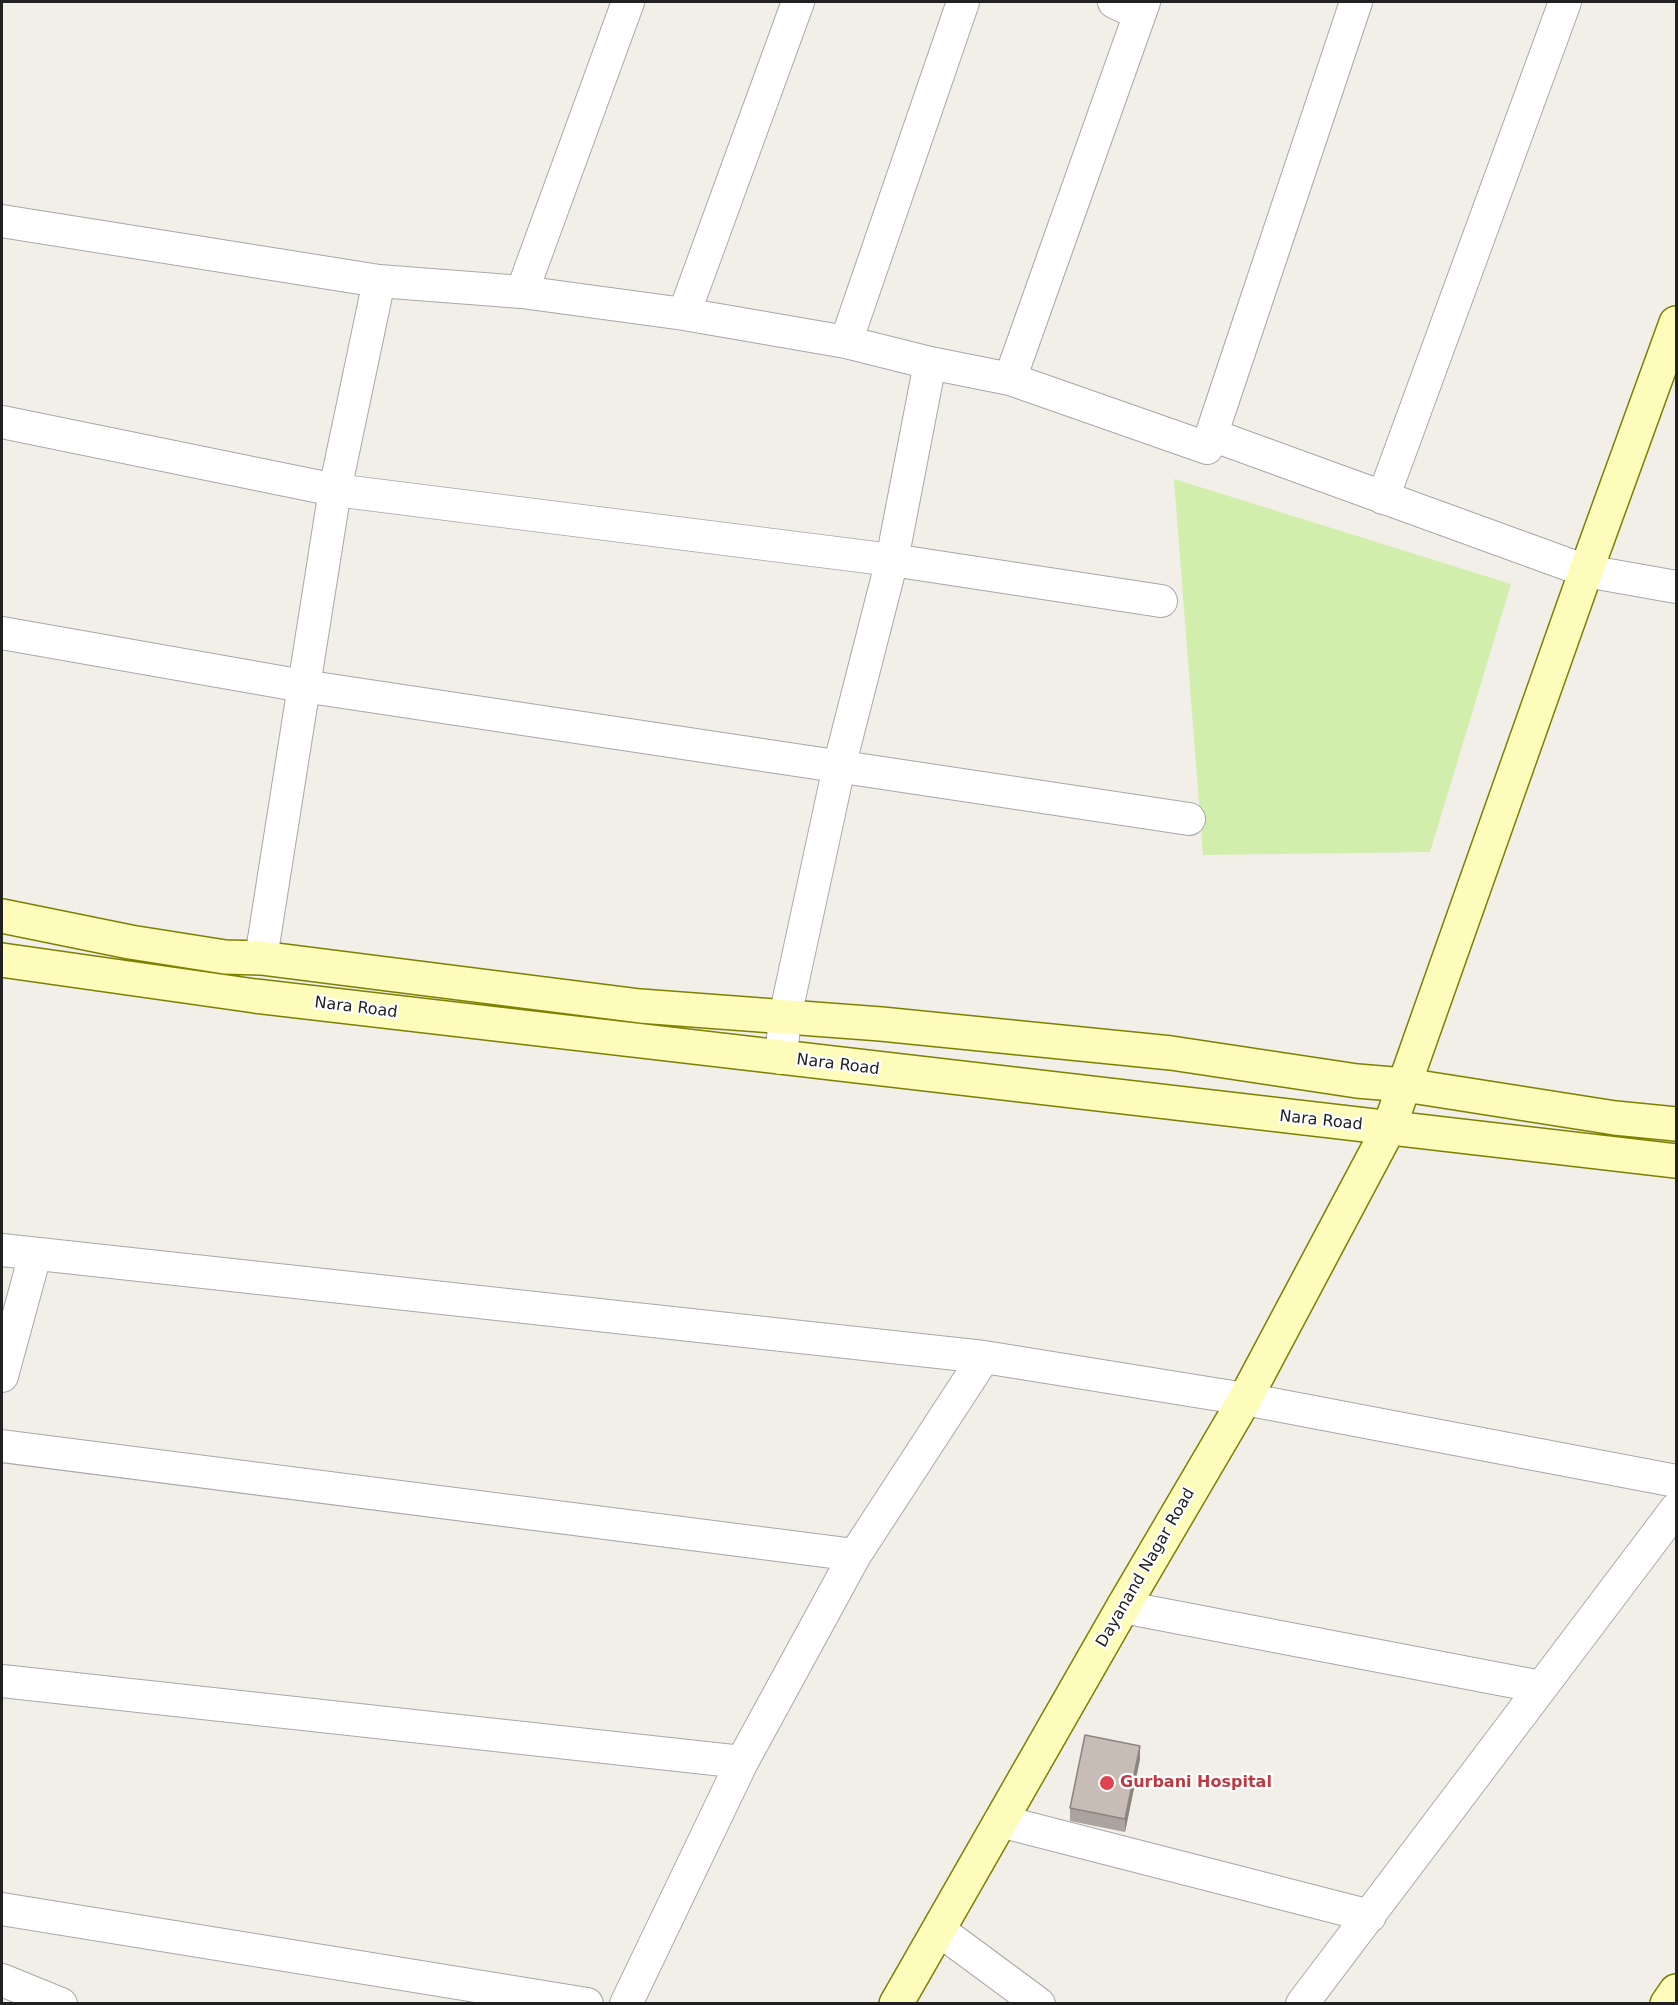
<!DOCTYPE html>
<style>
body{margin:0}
#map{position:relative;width:1678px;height:2005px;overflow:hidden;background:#f2eee8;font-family:"DejaVu Sans",sans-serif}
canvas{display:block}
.frame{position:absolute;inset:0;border:3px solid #212121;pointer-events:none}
</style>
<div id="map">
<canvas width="1678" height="2005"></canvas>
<div class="frame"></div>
</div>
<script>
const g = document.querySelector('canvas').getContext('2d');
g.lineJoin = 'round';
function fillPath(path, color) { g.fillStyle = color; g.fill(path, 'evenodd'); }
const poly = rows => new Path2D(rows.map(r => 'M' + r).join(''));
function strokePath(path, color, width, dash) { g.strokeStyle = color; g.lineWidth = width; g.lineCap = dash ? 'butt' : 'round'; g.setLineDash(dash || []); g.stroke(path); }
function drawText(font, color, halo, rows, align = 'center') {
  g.font = font + ' "DejaVu Sans",sans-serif'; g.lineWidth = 4.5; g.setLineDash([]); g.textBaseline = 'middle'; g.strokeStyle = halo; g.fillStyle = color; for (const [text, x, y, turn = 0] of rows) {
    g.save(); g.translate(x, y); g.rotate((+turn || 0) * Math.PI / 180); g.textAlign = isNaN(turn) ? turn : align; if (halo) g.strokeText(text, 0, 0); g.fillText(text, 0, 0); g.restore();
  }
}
const grass = poly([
 [1174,479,1511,584,1430,852,1203,855]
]);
const street = poly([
 [1114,2,1139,14],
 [2,221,379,281,522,292,684,314,846,342,930,363,1010,379,1207,448,1356,2],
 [522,292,628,2],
 [684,314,798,2],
 [846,342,963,2],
 [930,363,892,560,1161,601],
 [1010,379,1144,2],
 [2,422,335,490,892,560,839,767,785,1017,781,1058],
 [1212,435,1586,571,1676,587],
 [1383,498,1565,2],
 [2,633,303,686,1189,819],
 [261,958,335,490,379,281],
 [2,1250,984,1357,1245,1399,1676,1481],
 [2,1376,35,1255],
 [2,1446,855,1555],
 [1123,1607,1541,1687],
 [2,1681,742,1762],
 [1000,1821,1370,1916],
 [2,1909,587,2004],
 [939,1930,1039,2004],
 [2,1980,61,2004],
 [626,2004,742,1762,855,1555,984,1357],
 [1302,2004,1676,1509]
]);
const secondary = poly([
 [2,916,130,942,225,957,261,958,640,1006,881,1024,1171,1053,1357,1081,1405,1085,1615,1118,1676,1124],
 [2,960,255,996,1676,1161],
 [896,2004,1123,1607,1245,1399,1389,1128,1586,571,1676,323],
 [1667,2004,1676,1991]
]);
const wall = poly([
 [1140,1759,1125,1832,1070,1821,1070,1808]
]);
const shadedWall = poly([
 [1140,1746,1140,1759,1125,1832,1125,1819]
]);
const building = poly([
 [1085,1735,1140,1746,1125,1819,1070,1808,1085,1735]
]);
const markers = [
 [1107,1783,8,"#e0444e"]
];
const streetNames = [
 ["Nara Road",356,1008,7],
 ["Nara Road",838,1065,7],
 ["Nara Road",1321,1121,6],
 ["Dayanand Nagar Road",1146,1568,-60]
];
const healthNames = [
 ["Gurbani Hospital",1120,1783]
];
fillPath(grass, '#d1eeac');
strokePath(street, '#a8a8a8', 34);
strokePath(secondary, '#7c8100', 36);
strokePath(street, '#fff', 32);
strokePath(secondary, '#fdfcbb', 33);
fillPath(wall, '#aba39d');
fillPath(shadedWall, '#8b847f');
fillPath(building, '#c7bdb6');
strokePath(building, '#8b847f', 1.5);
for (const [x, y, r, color] of markers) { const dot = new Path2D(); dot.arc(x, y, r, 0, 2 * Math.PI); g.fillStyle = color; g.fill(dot); strokePath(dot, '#fff', 2); }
drawText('16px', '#212121', '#fff', streetNames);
drawText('bold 16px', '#be3a42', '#fff', healthNames, 'left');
</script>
